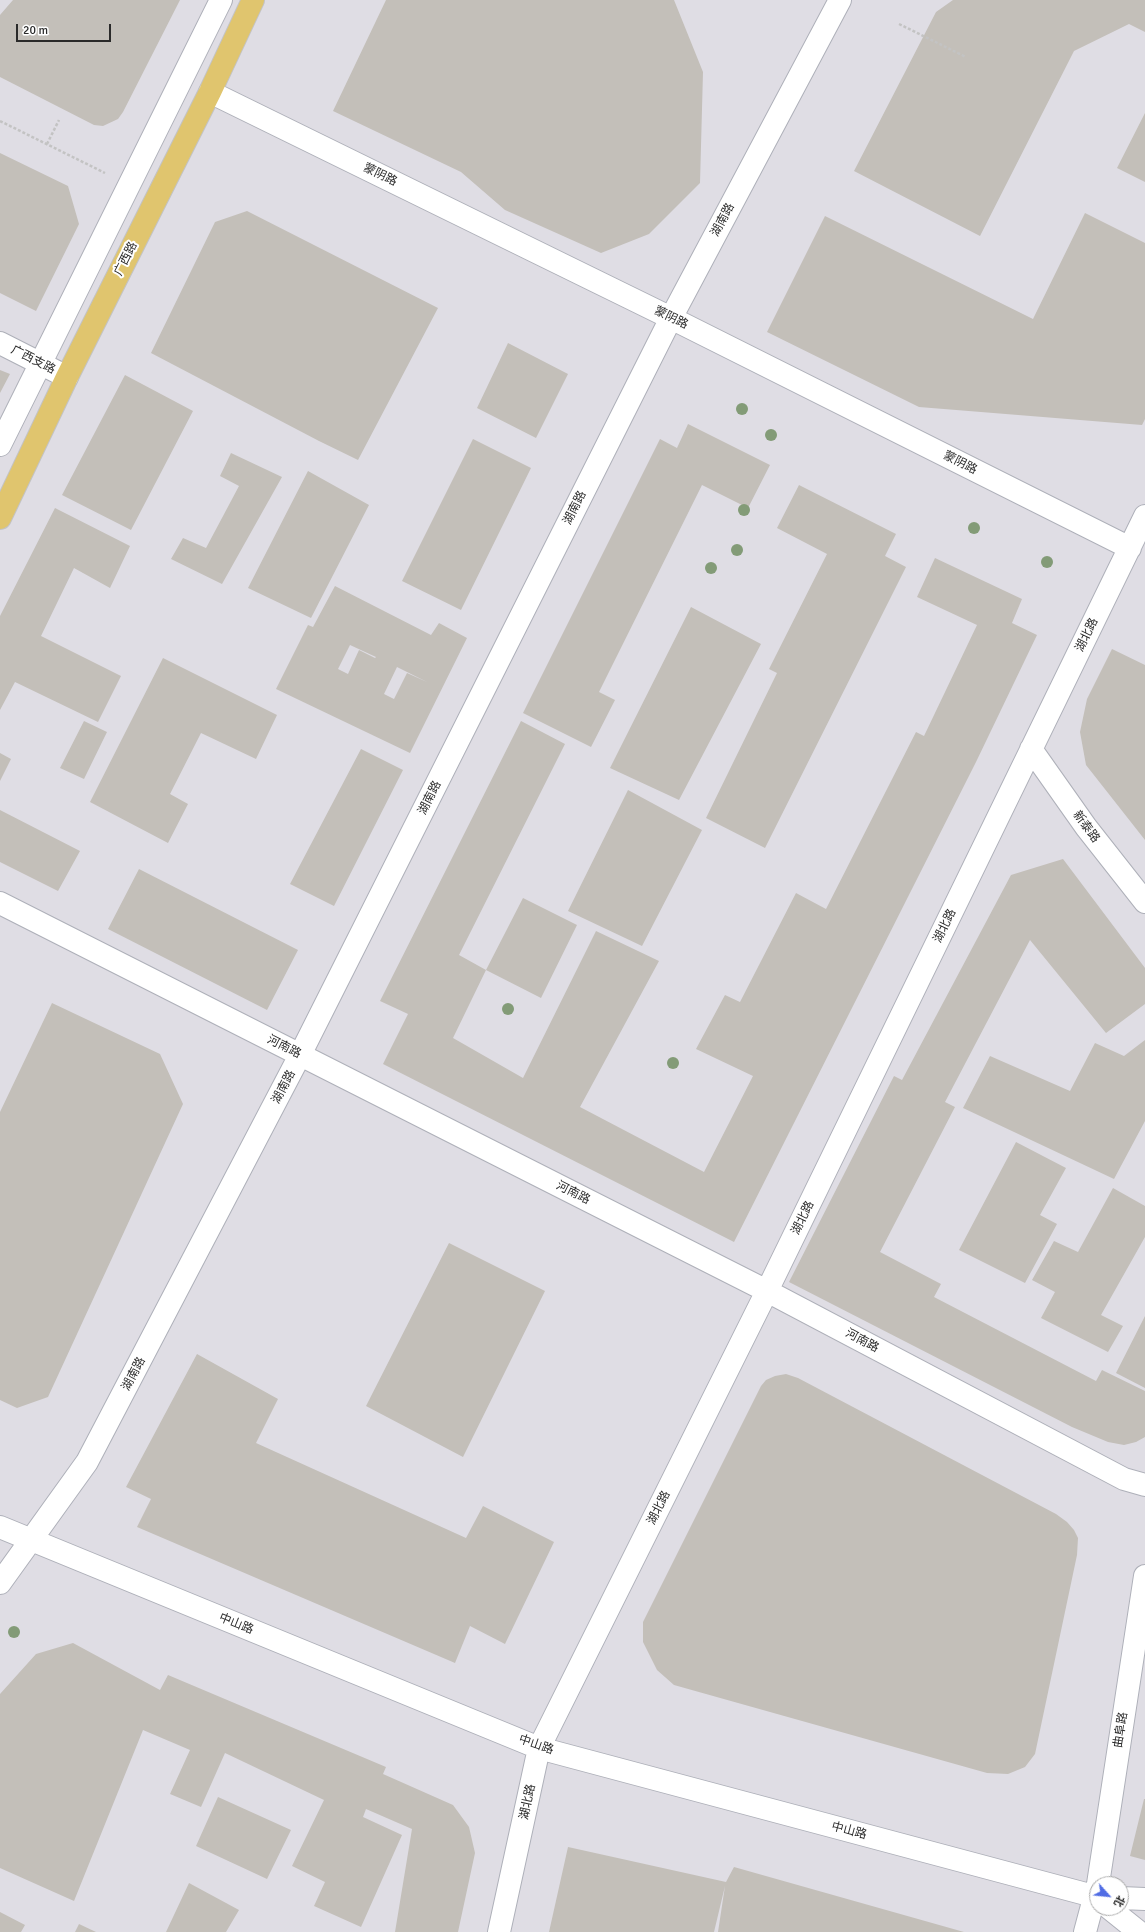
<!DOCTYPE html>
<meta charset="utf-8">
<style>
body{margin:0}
#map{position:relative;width:1145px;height:1932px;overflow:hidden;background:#eae5de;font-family:Signika,"Noto Sans SC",sans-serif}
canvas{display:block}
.north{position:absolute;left:1089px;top:1876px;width:40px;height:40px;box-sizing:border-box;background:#fff;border:1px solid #aaa;border-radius:50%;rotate:117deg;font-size:11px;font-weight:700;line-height:16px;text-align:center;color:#2a2a2a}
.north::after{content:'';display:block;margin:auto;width:14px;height:18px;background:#516de4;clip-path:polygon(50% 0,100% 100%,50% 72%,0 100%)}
.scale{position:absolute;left:16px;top:24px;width:95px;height:18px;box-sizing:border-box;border:2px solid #2a2a2a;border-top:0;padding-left:5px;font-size:12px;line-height:14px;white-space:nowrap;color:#2a2a2a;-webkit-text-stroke:3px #fff;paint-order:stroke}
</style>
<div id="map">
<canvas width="1145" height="1932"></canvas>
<div class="north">北</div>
<div class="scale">20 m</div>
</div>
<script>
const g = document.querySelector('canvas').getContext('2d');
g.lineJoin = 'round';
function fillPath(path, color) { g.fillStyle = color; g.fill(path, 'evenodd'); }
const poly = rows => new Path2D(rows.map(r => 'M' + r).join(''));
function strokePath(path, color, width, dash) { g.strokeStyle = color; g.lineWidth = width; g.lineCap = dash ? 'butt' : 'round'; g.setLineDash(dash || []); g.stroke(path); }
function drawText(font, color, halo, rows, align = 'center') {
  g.font = font + ' Signika,"Noto Sans SC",sans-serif'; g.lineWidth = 4; g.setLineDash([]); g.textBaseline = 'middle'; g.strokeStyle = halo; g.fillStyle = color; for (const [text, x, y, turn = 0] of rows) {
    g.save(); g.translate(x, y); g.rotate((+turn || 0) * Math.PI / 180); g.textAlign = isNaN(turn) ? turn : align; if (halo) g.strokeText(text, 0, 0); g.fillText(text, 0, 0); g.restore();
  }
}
const industrial = poly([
 [0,0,1145,0,1145,1932,0,1932],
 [1097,1884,1121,1884,1121,1908,1097,1908]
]);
const building = poly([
 [13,0,180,0,123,112,118,119,103,126,94,125,0,77,0,15],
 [386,0,674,0,703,72,700,183,649,234,601,253,505,210,461,172,333,111],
 [953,0,1145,0,1145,32,1129,24,1074,51,980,236,854,171,936,12],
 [1145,113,1145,182,1117,168],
 [0,153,68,186,79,224,36,311,0,293],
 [247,211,438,308,358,460,319,441,151,353,215,222],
 [1085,213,1145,243,1145,419,1142,425,919,407,767,332,825,216,1033,319],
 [508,343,568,374,536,438,477,408],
 [0,370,10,374,0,393],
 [125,375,193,411,131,530,62,495],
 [688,424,770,465,748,508,702,485,599,692,615,700,591,747,523,713,660,439,677,448],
 [473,439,531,468,461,610,402,581],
 [231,453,282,477,222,584,171,559,183,538,206,548,239,486,220,476],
 [308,471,369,505,311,618,248,588],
 [799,485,896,534,885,556,906,567,765,848,706,818,777,673,769,669,827,554,777,528],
 [55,508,130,546,110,588,74,568,41,636,121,676,98,722,15,682,0,710,0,616],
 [935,558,1022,599,1012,623,1037,635,976,762,734,1242,383,1064,408,1014,380,1001,521,721,565,744,459,955,486,970,453,1038,523,1078,596,931,659,961,580,1107,704,1172,753,1076,696,1049,725,995,740,1002,796,893,826,909,916,732,924,736,977,625,917,597],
 [335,586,431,635,439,623,467,638,410,753,276,689,308,625,313,627],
 [350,645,376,657,375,658,359,650,348,674,338,669],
 [397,667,427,682,407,673,394,699,384,694],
 [691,607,761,644,679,800,610,768],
 [1112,649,1145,665,1145,840,1086,765,1080,732,1087,699],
 [163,658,277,715,256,759,201,733,170,794,188,804,168,843,90,802],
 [84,721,107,732,84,779,60,768],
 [361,749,403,770,334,906,290,884],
 [0,753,11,759,0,781],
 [628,790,702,830,642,946,568,911],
 [0,810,80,851,58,891,0,862],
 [1063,859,1145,968,1145,1004,1106,1033,1030,940,945,1102,955,1107,880,1252,941,1284,934,1297,1096,1381,1102,1370,1145,1391,1145,1437,1136,1442,1124,1445,1108,1442,1072,1427,789,1282,894,1076,902,1080,1011,875],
 [139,869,298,950,267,1010,108,929],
 [523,898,577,925,541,998,486,970],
 [52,1003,160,1054,183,1104,48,1397,17,1408,0,1400,0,1112],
 [1145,1040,1145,1121,1114,1179,963,1108,990,1056,1070,1091,1095,1043,1124,1056],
 [1016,1142,1066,1168,1040,1215,1057,1224,1025,1283,959,1250],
 [1113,1188,1145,1206,1145,1237,1101,1315,1123,1326,1108,1352,1041,1318,1055,1292,1032,1280,1054,1241,1078,1252],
 [449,1243,545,1291,463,1457,366,1406],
 [1145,1316,1145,1388,1116,1373],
 [197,1354,278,1399,256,1443,466,1538,483,1506,554,1542,505,1644,470,1626,455,1663,137,1527,151,1499,126,1487],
 [786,1374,798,1378,1056,1514,1067,1522,1074,1530,1078,1538,1077,1555,1035,1754,1025,1767,1008,1774,987,1773,674,1685,657,1670,643,1642,643,1622,761,1386,766,1380,775,1376],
 [73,1643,160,1690,168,1675,386,1767,383,1774,453,1805,469,1827,475,1853,458,1932,395,1932,412,1829,366,1809,363,1817,402,1835,361,1927,314,1906,325,1882,292,1866,324,1800,225,1753,201,1807,170,1794,190,1750,143,1730,74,1901,0,1868,0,1694,36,1654],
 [218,1797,291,1830,267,1879,196,1846],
 [1144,1799,1145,1799,1145,1860,1130,1856],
 [568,1847,726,1882,734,1867,964,1932,718,1932,725,1886,714,1932,549,1932],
 [189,1883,239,1910,226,1932,166,1932],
 [0,1912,25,1925,21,1932,0,1932],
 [79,1924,96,1932,75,1932]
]);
const path = poly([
 [899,24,966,57],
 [0,121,105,173],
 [47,144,59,120]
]);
const minor = poly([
 [210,92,671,318,1130,548],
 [0,343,67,377],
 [0,445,221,0],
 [1031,749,1086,827,1145,902],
 [0,903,767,1291,1124,1479,1145,1485],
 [0,1527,539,1748,1097,1897],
 [0,1583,87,1462,300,1055,671,318,840,0],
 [1098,1884,1145,1576],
 [1121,1898,1145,1899],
 [1109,1908,1139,1932],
 [499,1932,539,1748,767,1291,1145,516],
 [1085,1932,1097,1887]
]);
const major = poly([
 [0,518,67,377,210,92,253,0]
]);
const trees = [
 [742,409],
 [771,435],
 [744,510],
 [974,528],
 [737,550],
 [1047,562],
 [711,568],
 [508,1009],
 [673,1063],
 [14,1632]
];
const streetNames = [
 ["蒙阴路",380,175,26],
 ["湖南路",723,220,-62],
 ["广西路",126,259,-63],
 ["蒙阴路",671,318,26],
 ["广西支路",33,360,27],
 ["蒙阴路",960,463,27],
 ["湖南路",575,508,-63],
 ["湖北路",1087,635,-64],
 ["湖南路",430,798,-63],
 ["新泰路",1086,827,53],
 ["湖北路",945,926,-64],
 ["河南路",284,1047,27],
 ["湖南路",284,1087,-62],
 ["河南路",573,1193,27],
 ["湖北路",803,1218,-64],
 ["河南路",862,1341,28],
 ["湖南路",134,1374,-62],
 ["湖北路",659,1508,-63],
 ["中山路",236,1624,22],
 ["曲阜路",1121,1730,-81],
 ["中山路",536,1745,19],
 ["湖北路",528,1802,-78],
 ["中山路",849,1831,15]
];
fillPath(industrial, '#dfdde4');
fillPath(building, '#c3bfb9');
strokePath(minor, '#aeb0b9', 24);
strokePath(major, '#c3c3c3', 24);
strokePath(path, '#c3c3c3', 2.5, [3, 2]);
strokePath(minor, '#fff', 22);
strokePath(major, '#e0c56e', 22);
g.fillStyle = '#839b77';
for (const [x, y] of trees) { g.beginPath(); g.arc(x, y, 6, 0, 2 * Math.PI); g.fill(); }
drawText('12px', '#2a2a2a', '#fff', streetNames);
</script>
